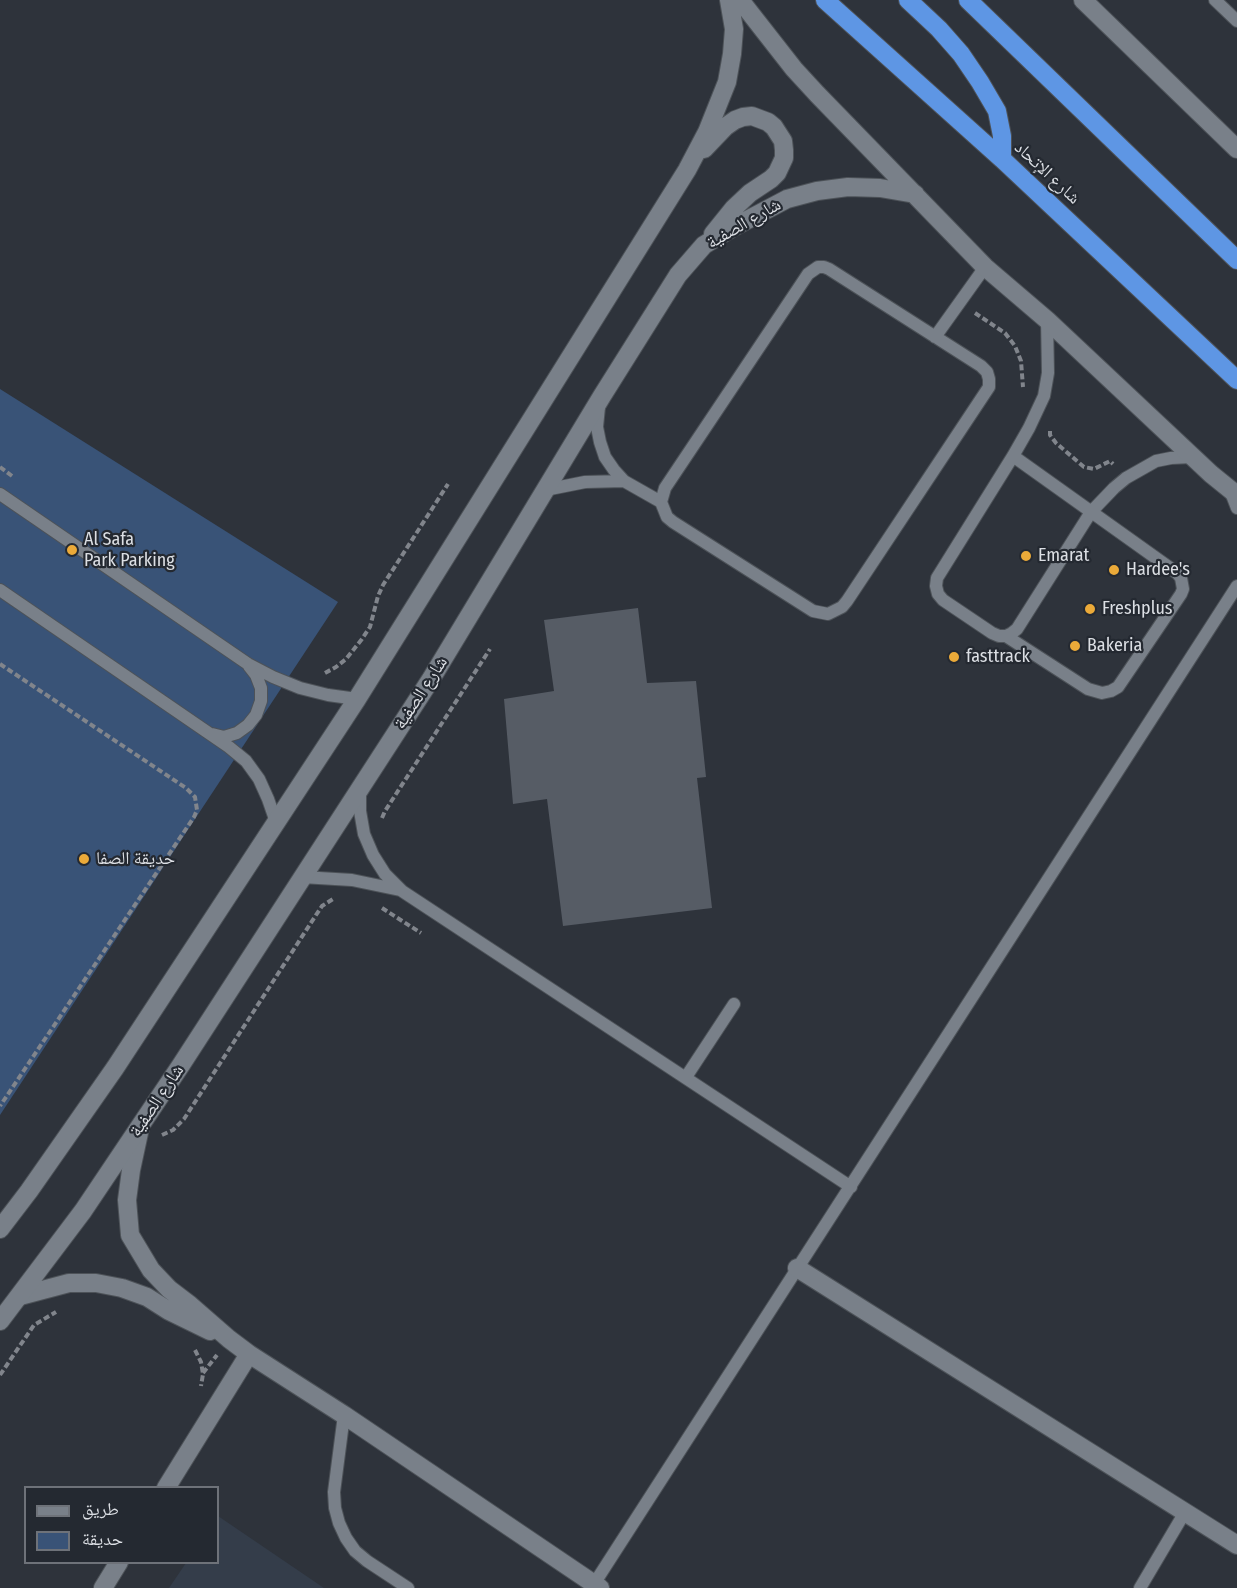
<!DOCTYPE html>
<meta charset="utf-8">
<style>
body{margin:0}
#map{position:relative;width:1237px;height:1588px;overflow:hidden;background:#2e333b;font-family:"Fira Sans Condensed","Noto Naskh Arabic",sans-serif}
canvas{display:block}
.legend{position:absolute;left:24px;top:1486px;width:195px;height:78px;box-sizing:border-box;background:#242931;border:2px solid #6e7279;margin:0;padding:8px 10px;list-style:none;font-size:18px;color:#dcdfe4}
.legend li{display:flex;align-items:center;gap:12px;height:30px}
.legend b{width:30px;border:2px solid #6e7279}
</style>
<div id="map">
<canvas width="1237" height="1588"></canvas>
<ul class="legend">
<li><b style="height:8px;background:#798089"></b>طريق</li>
<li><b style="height:16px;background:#395377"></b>حديقة</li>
</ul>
</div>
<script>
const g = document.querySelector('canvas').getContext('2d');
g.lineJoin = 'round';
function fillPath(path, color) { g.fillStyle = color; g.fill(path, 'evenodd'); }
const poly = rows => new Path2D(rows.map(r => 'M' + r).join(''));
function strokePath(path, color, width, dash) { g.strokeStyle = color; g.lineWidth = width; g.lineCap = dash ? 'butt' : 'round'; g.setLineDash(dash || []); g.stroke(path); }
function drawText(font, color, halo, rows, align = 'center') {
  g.font = font + ' "Fira Sans Condensed","Noto Naskh Arabic",sans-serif'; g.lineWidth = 4.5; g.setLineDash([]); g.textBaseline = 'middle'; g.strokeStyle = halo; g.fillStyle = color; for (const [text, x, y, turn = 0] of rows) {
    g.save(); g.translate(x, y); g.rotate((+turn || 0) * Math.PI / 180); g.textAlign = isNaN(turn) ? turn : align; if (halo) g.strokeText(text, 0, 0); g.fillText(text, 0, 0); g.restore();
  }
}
const built = poly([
 [218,1516,324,1588,169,1588,186,1563,218,1562]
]);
const green = poly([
 [0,389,338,602,0,1115]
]);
const building = poly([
 [638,608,647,683,696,681,706,777,697,778,712,908,563,926,547,799,513,804,504,699,554,691,544,620]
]);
const path = poly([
 [975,313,1005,333,1015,346,1021,361,1023,387],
 [1050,431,1050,435,1056,443,1084,467,1094,469,1110,461,1113,464],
 [0,467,12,476],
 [0,664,186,788,195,797,197,810,194,817,0,1106],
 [325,673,336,667,346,659,362,639,370,627,378,596,383,585,448,484],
 [382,818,385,811,490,649],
 [382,908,421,933],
 [162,1135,173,1130,184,1119,316,915,322,906,333,899],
 [195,1350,201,1362,203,1374,201,1386],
 [203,1373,217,1355],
 [0,1375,34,1325,56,1312]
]);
const lane = poly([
 [1215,0,1237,21],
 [818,267,824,267,829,269,981,366,987,372,989,379,989,387,985,393,847,601,842,607,828,614,813,611,673,522,667,517,661,502,665,488,808,274,818,267],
 [1047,320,1048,373,1044,396,1029,428,1013,456,937,578,936,586,938,594,943,600,992,633,999,636,1006,636,1012,633,1017,629,1091,512,1114,488,1126,478,1156,461,1171,458,1192,457],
 [935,337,985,267],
 [599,407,597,427,600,442,605,457,614,470,624,481,661,502],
 [545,490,585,482,624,481],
 [1230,490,1237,508],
 [0,494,248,664,273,677,300,688,328,695,357,699],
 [0,590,229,747,246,761,259,779,268,799,276,822],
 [1006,636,1088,689,1102,693,1111,691,1118,687,1181,594,1183,589,1181,578,1177,573,1013,456],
 [212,734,224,737,237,733,248,725,256,715,261,701,261,688,256,675,249,666],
 [360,792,360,811,364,834,373,855,385,874,402,891,851,1187],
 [302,877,352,880,400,890],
 [686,1077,734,1004],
 [344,1415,334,1492,335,1508,339,1523,346,1538,355,1551,367,1561,408,1588],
 [594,1584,1237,586],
 [1140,1588,1185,1512]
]);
const street = poly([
 [1083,0,1237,149],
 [140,1128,131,1170,127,1200,130,1235,151,1270,169,1289,190,1305,229,1339,249,1354,344,1415,600,1588],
 [797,1268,1237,1545],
 [20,1296,69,1283,96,1283,122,1288,147,1297,169,1311,210,1331],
 [166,1488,249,1354],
 [103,1588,119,1562]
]);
const secondary = poly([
 [740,0,794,69,817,94,985,267,1047,320,1211,474,1237,495],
 [704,149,725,127,735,120,743,117,752,116,768,122,774,127,783,141,784,150,784,158,777,173,771,179,750,193,734,208,713,234],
 [0,1229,29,1191,115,1068,357,699,687,170,707,132,727,82,732,54,734,29,729,0],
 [0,1321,83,1211,181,1065,431,679,602,396,678,275,704,245,732,228,787,199,817,191,848,187,880,188,915,194]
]);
const highway = poly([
 [825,0,1002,159,1237,380],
 [908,0,939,29,961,54,980,82,997,111,1002,136,1002,159],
 [968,0,1237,260]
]);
const markers = [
 [72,550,6,"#ebaa39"],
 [1026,556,6,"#ebaa39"],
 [1114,570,6,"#ebaa39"],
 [1090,609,6,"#ebaa39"],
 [1075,646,6,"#ebaa39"],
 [954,657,6,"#ebaa39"],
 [84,859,6,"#ebaa39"]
];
const streetNames = [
 ["شارع الإتحاد",1047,173,43],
 ["شارع الصفية",744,224,-30],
 ["شارع الصفية",421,693,-57],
 ["شارع الصفية",157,1101,-56]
];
const poiNames = [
 ["Al Safa",84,540],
 ["Park Parking",84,561],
 ["Emarat",1038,556],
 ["Hardee's",1126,570],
 ["Freshplus",1102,609],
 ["Bakeria",1087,646],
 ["fasttrack",966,657],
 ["حديقة الصفا",96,859]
];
fillPath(built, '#343d4a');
fillPath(green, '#395377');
fillPath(building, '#565c65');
strokePath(lane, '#4d5258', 14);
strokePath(street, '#4d5258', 20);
strokePath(secondary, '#4d5258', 20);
strokePath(highway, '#4d5258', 20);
strokePath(path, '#81858c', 4, [6, 3]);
strokePath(lane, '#798089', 12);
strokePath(street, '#798089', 18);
strokePath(secondary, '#798089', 18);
strokePath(highway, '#5e96e4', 18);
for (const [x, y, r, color] of markers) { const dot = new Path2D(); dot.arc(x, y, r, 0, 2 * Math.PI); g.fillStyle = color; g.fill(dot); strokePath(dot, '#242931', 2); }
drawText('18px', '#dcdfe4', '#242931', streetNames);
drawText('18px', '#dcdfe4', '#242931', poiNames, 'left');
</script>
